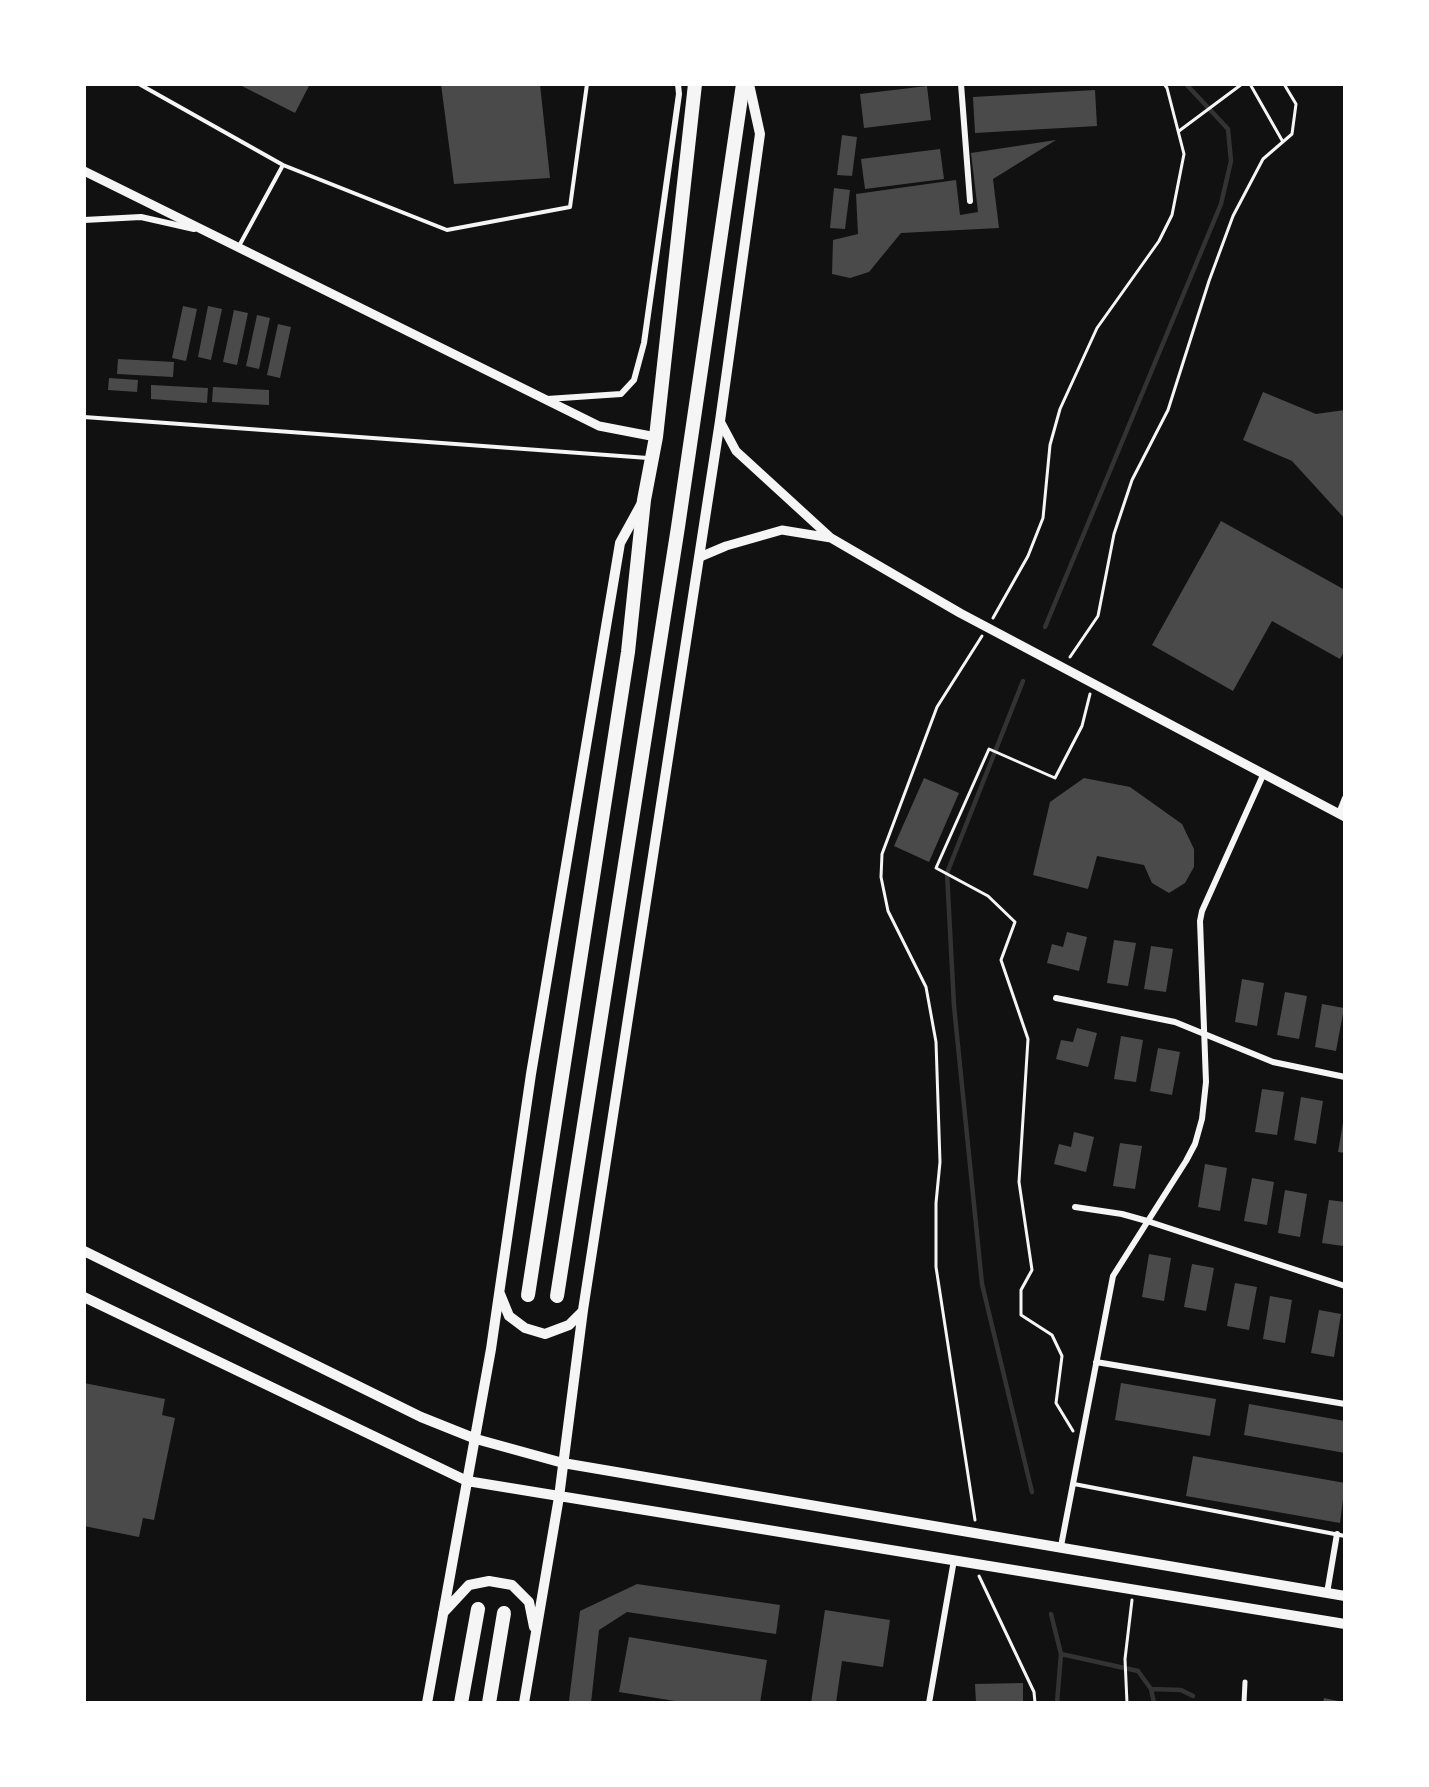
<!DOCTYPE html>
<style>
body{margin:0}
#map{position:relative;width:1429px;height:1787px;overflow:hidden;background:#111;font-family:Figtree,sans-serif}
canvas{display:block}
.frame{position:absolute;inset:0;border:86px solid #fff;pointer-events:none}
</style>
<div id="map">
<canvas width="1429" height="1787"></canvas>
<div class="frame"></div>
</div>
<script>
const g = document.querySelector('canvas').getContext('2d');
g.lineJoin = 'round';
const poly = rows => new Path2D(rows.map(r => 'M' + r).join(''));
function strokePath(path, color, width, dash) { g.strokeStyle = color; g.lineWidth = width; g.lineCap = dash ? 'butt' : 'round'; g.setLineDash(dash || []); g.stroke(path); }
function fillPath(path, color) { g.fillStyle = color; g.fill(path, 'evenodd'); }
const stream = poly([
 [1045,627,1221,204,1231,161,1228,129,1186,84],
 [1023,681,947,873,954,1006,982,1284,1032,1492],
 [1051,1614,1061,1654,1057,1703],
 [1061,1654,1138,1671,1151,1689,1154,1703],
 [1151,1689,1181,1690,1193,1696]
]);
const building = poly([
 [238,84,310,84,295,113],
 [441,84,540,84,550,178,454,184],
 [927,86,931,120,864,128,860,94],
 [1095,90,1097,126,975,133,973,97],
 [842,135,857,137,852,176,837,175],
 [1056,140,993,179,999,228,901,233,869,272,850,278,832,274,833,240,858,234,856,194,956,180,960,215,978,212,971,153],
 [940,149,944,179,865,189,861,159],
 [834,188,850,190,845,229,830,228],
 [183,306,197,309,186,361,172,358],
 [208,306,222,309,211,360,198,357],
 [234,310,248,313,237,365,223,362],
 [257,315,270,318,259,369,246,366],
 [278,324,291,327,280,378,267,375],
 [118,359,174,362,173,377,117,374],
 [109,378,138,380,137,392,108,390],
 [151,385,208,388,207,403,151,399],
 [213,387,269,390,269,405,212,402],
 [1263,392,1316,414,1345,410,1345,519,1292,461,1243,440],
 [1221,521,1345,590,1345,650,1340,659,1272,621,1233,691,1152,645],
 [924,778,959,793,929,862,894,846],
 [1084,778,1130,787,1182,824,1194,849,1194,867,1185,883,1169,893,1152,883,1144,865,1097,856,1088,889,1033,875,1050,802],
 [1067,932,1087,937,1079,971,1047,963,1052,944,1063,947],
 [1114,940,1136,943,1128,986,1107,983],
 [1151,946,1173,949,1166,992,1144,989],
 [1242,979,1264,983,1257,1026,1235,1022],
 [1285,992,1307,996,1299,1039,1277,1035],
 [1322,1004,1344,1008,1336,1051,1315,1047],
 [1077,1028,1097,1033,1088,1067,1056,1059,1061,1040,1073,1042],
 [1121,1036,1143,1040,1136,1082,1114,1079],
 [1158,1048,1180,1052,1172,1095,1150,1091],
 [1262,1089,1284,1092,1277,1135,1255,1132],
 [1301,1097,1323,1101,1316,1144,1294,1140],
 [1344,1117,1345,1117,1345,1153,1338,1152],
 [1074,1132,1094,1137,1086,1172,1054,1164,1059,1144,1071,1147],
 [1120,1143,1142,1146,1135,1189,1113,1186],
 [1205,1164,1227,1168,1220,1211,1198,1207],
 [1252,1178,1274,1182,1267,1225,1244,1221],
 [1285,1190,1307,1194,1300,1237,1278,1233],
 [1329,1200,1345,1202,1343,1246,1322,1243],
 [1149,1254,1171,1258,1164,1301,1142,1297],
 [1192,1264,1214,1268,1206,1311,1184,1307],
 [1235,1283,1257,1287,1249,1330,1227,1326],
 [1270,1296,1292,1300,1285,1343,1263,1339],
 [1319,1310,1341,1314,1334,1357,1311,1353],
 [84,1383,165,1399,162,1415,175,1418,154,1520,143,1518,139,1537,84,1526],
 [1121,1383,1216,1399,1210,1436,1115,1420],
 [1249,1404,1345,1421,1345,1453,1244,1435],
 [1193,1456,1345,1483,1340,1523,1186,1496],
 [637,1584,780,1605,776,1634,627,1612,599,1630,591,1703,569,1701,580,1611],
 [825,1610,890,1620,883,1667,842,1661,836,1703,811,1703],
 [629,1637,767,1660,760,1703,687,1703,619,1692],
 [1023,1683,1023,1703,976,1703,975,1684],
 [1324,1698,1343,1702,1343,1703,1323,1703]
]);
const path = poly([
 [1250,84,1283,142],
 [1179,131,1242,84],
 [993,618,1028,556,1043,518,1050,445,1060,409,1097,328,1159,241,1172,215,1184,154,1167,88,1164,84],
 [1070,657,1098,616,1114,534,1132,480,1168,410,1209,281,1233,216,1263,159,1292,134,1296,104,1284,84],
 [1073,1431,1056,1403,1062,1356,1052,1335,1021,1315,1021,1290,1032,1270,1019,1182,1028,1039,1001,960,1015,922,988,896,936,868,989,749,1055,778,1082,726,1090,694],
 [975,1520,936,1267,936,1203,940,1162,936,1042,926,987,888,911,881,877,882,854,937,707,982,636],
 [979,1576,1034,1692,1035,1703],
 [1127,1703,1125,1659,1132,1600]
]);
const service = poly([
 [139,84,283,165,447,230,570,207,587,84],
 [239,246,283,165],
 [84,417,648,458],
 [1074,1484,1345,1536]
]);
const pedestrian = poly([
 [1244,1703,1245,1682]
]);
const minor = poly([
 [961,84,970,201],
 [84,220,141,217,194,229],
 [547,399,621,394,634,380,644,343,679,94,678,84],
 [1339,813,1345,798],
 [1056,998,1175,1022,1273,1062,1345,1077],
 [1075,1207,1122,1214,1147,1221,1345,1286],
 [1096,1362,1345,1404],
 [1061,1546,1113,1276,1186,1161,1195,1144,1202,1119,1206,1082,1200,921,1202,911,1264,773],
 [1327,1593,1337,1534],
 [929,1703,954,1560]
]);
const tertiary = poly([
 [84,171,599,426,656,437],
 [720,421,736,451,831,538,960,613,1345,817],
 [700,557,726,546,782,530,831,538]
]);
const secondary = poly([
 [84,1251,421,1417,476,1439,563,1463,1345,1596],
 [500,1294,509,1316,525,1328,545,1334,569,1325,583,1311],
 [84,1297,467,1481,1345,1624],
 [443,1613,469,1585,489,1581,512,1585,529,1602,534,1627],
 [427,1703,491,1349,531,1074,620,543,642,503],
 [524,1703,559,1497,583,1310,720,421,760,134,749,84]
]);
const trunk = poly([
 [528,1295,628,652,644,500,656,437,695,84],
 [557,1296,678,527,743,84],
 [461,1703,478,1609],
 [489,1703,504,1613]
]);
strokePath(stream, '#333', 4.5);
fillPath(building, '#4a4a4a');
strokePath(path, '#f5f5f5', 3);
strokePath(service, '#f5f5f5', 4);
strokePath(pedestrian, '#f5f5f5', 5);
strokePath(minor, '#f5f5f5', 6);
strokePath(tertiary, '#f5f5f5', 9);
strokePath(secondary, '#f5f5f5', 10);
strokePath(trunk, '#f5f5f5', 14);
</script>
